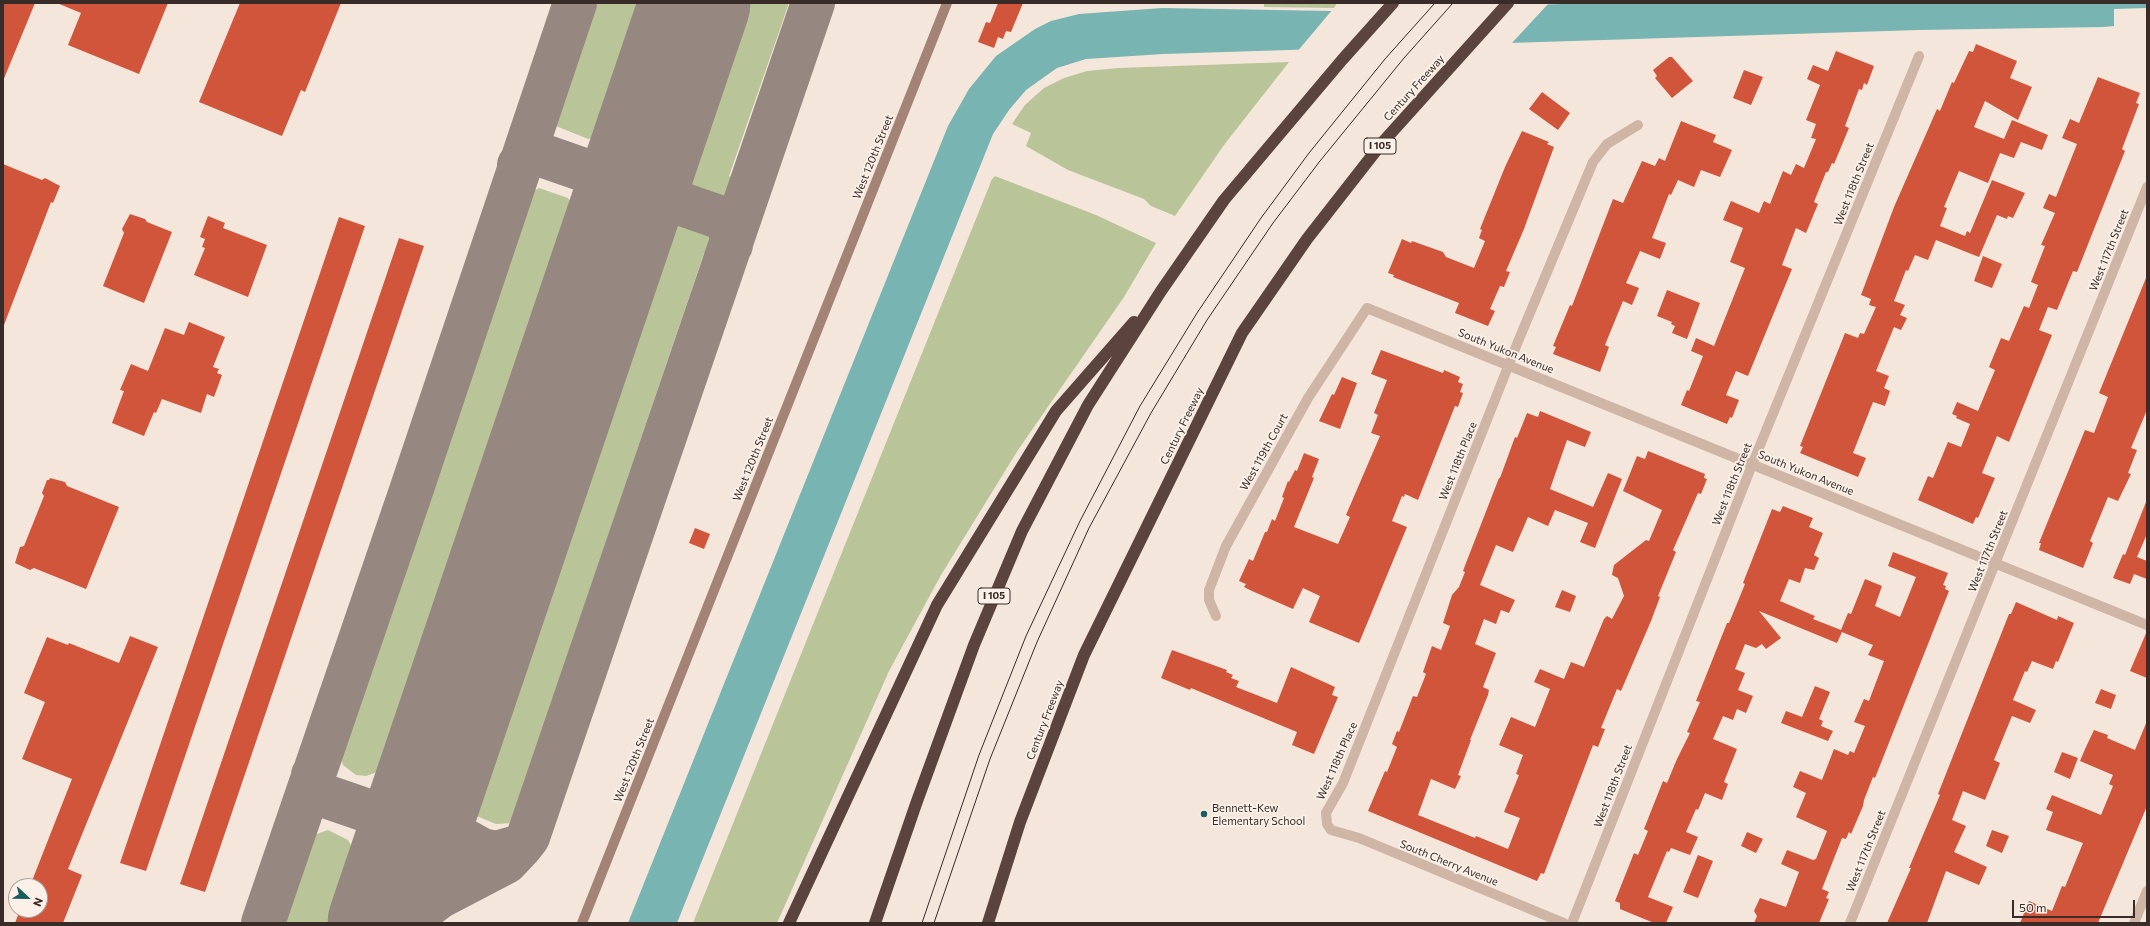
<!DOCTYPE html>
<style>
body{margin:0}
#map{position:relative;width:2150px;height:926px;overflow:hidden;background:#f4e6db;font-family:Commissioner,sans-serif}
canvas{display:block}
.frame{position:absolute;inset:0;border:4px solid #392b27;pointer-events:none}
.north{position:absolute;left:8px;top:878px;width:40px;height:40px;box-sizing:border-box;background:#fbf1e8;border:1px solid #ada29b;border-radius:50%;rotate:112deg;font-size:11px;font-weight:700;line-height:16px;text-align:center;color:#392b27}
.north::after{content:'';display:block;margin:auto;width:14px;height:18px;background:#185e5e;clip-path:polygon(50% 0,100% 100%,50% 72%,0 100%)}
.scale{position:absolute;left:2012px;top:900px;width:123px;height:18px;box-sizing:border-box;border:2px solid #392b27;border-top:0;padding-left:5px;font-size:12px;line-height:14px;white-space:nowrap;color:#392b27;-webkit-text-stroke:3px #fbf1e8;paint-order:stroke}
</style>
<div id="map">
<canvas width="2150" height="926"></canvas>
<div class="frame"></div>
<div class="north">N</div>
<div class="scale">50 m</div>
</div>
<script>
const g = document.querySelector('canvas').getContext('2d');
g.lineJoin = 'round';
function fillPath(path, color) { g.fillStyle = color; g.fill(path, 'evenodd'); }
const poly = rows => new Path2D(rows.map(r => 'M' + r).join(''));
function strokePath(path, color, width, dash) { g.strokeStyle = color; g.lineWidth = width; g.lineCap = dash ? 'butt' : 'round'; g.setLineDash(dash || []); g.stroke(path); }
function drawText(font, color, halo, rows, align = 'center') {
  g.font = font + ' Commissioner,sans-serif'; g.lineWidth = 3.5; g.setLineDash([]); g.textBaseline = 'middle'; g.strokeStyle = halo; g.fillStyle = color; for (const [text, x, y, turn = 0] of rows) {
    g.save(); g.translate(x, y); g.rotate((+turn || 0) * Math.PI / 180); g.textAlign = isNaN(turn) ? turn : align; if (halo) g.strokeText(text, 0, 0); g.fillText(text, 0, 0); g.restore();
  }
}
const green = poly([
 [591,3,644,3,602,127,596,137,588,139,556,126,554,117],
 [742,3,789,3,729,176,735,179,727,193,723,197,716,198,683,188,676,175,677,170,685,173],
 [1264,3,1337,3,1334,8,1264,7],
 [1289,62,1224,145,1175,216,1151,206,1144,199,1068,170,1026,146,1031,133,1012,124,1025,105,1044,88,1064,78,1087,71,1118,68],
 [995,176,1096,215,1156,243,1124,297,1018,450,941,575,889,671,777,923,693,923,992,179],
 [539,188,568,198,573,207,571,218,390,753,382,769,377,772,366,776,356,775,343,765,339,752,341,744,523,206,528,194],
 [670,215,702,224,707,228,712,234,712,249,710,255,704,253,518,801,524,803,520,814,512,823,496,824,474,815,469,811,463,803,467,785,476,787,665,232,655,228,658,222],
 [328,830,348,840,354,851,353,863,332,923,280,923,308,843,314,835]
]);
const water = poly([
 [1596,3,2147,3,2147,8,2114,9,2114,26,2104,27,1918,30,1163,54,1086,59,1057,68,1026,90,1009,110,993,134,677,923,628,923,948,126,969,89,996,56,1035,29,1051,21,1079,14,1162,8,1332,11]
]);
const pier = poly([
 [1549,3,1511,44,1296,53,1333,9]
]);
const taxiway = poly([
 [519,165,531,155,541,155,719,217,726,220,731,229,731,245],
 [585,170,597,174,610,175,617,173,636,159,646,147],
 [597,174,606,179,616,192,620,209,620,223],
 [313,775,313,782,319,794,380,815,391,816,402,813,419,800,436,767,434,782,443,815,453,830,464,840,482,850,496,853,521,846,528,837,813,3],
 [380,815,396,829,400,838,402,867],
 [263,923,411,491,575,3],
 [405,923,439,897,506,862,521,846]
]);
const runway = poly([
 [383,923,695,3]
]);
const building = poly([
 [3,3,35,3,3,81],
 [57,3,168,3,139,74,68,45,81,13],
 [240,3,341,3,305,92,301,90,282,136,199,102],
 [998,3,1023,3,1011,32,1006,31,1003,39,998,37,994,48,978,42,986,22,990,23],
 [1976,44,2017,61,2010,78,2032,87,2018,120,1985,101,1974,127,2004,139,2012,120,2048,135,2042,150,2021,142,2014,158,2000,153,1988,183,1959,171,1944,207,1947,208,1940,226,1965,236,1967,231,1970,233,1992,180,2025,193,2013,218,2008,216,2007,219,1997,215,1979,257,1936,240,1928,260,1915,255,1908,271,1906,270,1894,301,1905,305,1900,315,1907,318,1901,330,1894,327,1876,371,1889,376,1884,388,1890,391,1885,406,1873,402,1853,453,1866,458,1858,477,1800,453,1803,447,1800,446,1845,333,1858,338,1860,333,1864,334,1876,307,1869,305,1871,299,1861,295,1894,207,1937,109,1940,111,1952,82,1954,83,1969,51,1973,52],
 [1836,51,1874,66,1867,85,1864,83,1862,90,1859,89,1845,126,1849,128,1834,164,1832,163,1828,172,1826,172,1814,202,1818,204,1806,233,1796,228,1782,265,1792,269,1748,376,1736,371,1726,395,1739,400,1732,418,1730,417,1727,424,1681,405,1687,390,1689,391,1703,356,1691,351,1696,338,1714,346,1745,268,1730,262,1743,228,1723,220,1731,201,1759,213,1764,201,1770,204,1783,171,1791,175,1796,164,1804,168,1816,139,1811,138,1816,124,1806,120,1820,85,1807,79,1813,65,1828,71],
 [1669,57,1672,57,1693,81,1672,98,1655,78,1657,76,1653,70],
 [1744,70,1763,77,1751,105,1733,98],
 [2098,77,2140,93,2136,103,2139,104,2122,149,2125,151,2077,272,2073,271,2057,310,2048,307,2039,330,2052,335,2009,442,1997,436,1982,473,1995,478,1978,518,1976,517,1973,524,1918,500,1928,476,1933,478,1948,442,1961,447,1970,424,1956,418,1957,416,1952,414,1957,402,1978,411,1995,370,1989,367,2001,338,2009,341,2024,306,2029,308,2038,285,2031,282,2045,246,2041,245,2055,213,2043,208,2049,194,2056,197,2077,144,2062,138,2070,119,2079,123],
 [1542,92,1570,113,1558,130,1529,109],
 [1681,121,1716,135,1713,142,1732,150,1720,177,1701,170,1694,187,1678,180,1671,195,1669,194,1652,238,1666,243,1660,259,1640,251,1626,283,1639,288,1632,305,1623,301,1605,345,1609,347,1600,372,1553,354,1556,347,1553,346,1570,305,1572,306,1613,199,1623,203,1642,161,1655,166,1659,158,1665,161],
 [1522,131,1549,142,1547,144,1554,147,1524,229,1506,271,1510,272,1504,287,1500,286,1490,309,1495,311,1488,326,1455,313,1459,303,1393,277,1394,275,1388,273,1402,239,1411,243,1412,241,1443,252,1446,257,1474,268,1485,241,1479,238,1482,230,1480,229,1505,167],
 [3,164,42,180,45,178,60,186,53,203,51,202,4,325],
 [130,214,145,219,147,222,172,232,144,303,103,286,124,233,122,229],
 [208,216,225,223,223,228,267,245,248,297,194,275,205,248,202,247,205,239,200,237],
 [339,217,365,226,146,871,120,863],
 [399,238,424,246,205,892,180,884],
 [1983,256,2002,264,1992,288,1974,281],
 [2146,278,2147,410,2131,448,2137,450,2128,473,2131,474,2118,501,2108,497,2090,541,2093,543,2083,568,2039,550,2041,543,2039,543,2085,430,2094,433,2108,397,2099,393],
 [1667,290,1700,303,1687,339,1672,333,1675,326,1671,324,1672,322,1657,316],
 [189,322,225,337,213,367,219,369,217,373,222,375,214,397,207,394,201,413,162,399,156,413,154,412,144,436,112,423,124,391,120,390,131,364,148,371,165,328,184,335],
 [1381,350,1443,373,1444,370,1460,377,1458,382,1463,384,1460,392,1463,393,1458,407,1455,406,1418,500,1405,494,1404,497,1402,496,1392,521,1407,527,1359,643,1309,622,1320,596,1303,588,1293,609,1252,591,1244,587,1246,584,1239,581,1249,559,1253,561,1265,532,1267,532,1272,519,1275,521,1284,498,1282,497,1288,481,1289,482,1295,470,1297,471,1304,453,1319,459,1312,477,1314,478,1294,527,1338,544,1350,517,1346,515,1380,436,1371,433,1378,415,1374,413,1387,380,1371,374],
 [1342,377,1357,383,1340,429,1319,421,1332,394,1334,395],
 [1540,411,1591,432,1585,447,1567,440,1550,489,1593,507,1608,473,1622,479,1595,548,1580,542,1588,523,1555,510,1548,526,1528,517,1513,552,1496,545,1480,585,1515,600,1509,613,1501,610,1496,624,1484,619,1475,644,1496,653,1483,687,1489,690,1488,695,1470,740,1471,740,1458,775,1461,776,1455,789,1431,779,1418,815,1475,838,1476,836,1508,849,1520,818,1504,812,1519,775,1516,774,1523,755,1499,745,1511,717,1535,727,1550,689,1534,682,1540,669,1564,679,1571,662,1584,667,1604,619,1607,616,1612,619,1624,596,1618,578,1612,575,1614,565,1646,540,1649,541,1662,510,1623,491,1637,456,1645,459,1648,451,1705,474,1704,478,1707,479,1701,494,1698,493,1673,550,1676,552,1658,596,1660,597,1651,621,1621,691,1617,689,1601,728,1605,729,1598,747,1593,745,1544,874,1541,873,1537,881,1368,811,1385,771,1387,772,1397,747,1392,744,1397,731,1399,732,1413,696,1417,697,1426,674,1423,672,1432,646,1441,650,1450,626,1443,623,1452,595,1459,587,1465,572,1463,571,1466,563,1499,478,1500,478,1515,437,1517,438,1527,413,1538,417],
 [50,478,65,482,67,486,119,507,86,589,34,568,30,570,15,563,20,547,24,546,44,496,42,493,47,480,49,480],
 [2146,502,2147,534,2137,557,2147,561,2147,579,2134,574,2130,584,2113,578,2123,554,2125,555],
 [1783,506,1813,518,1809,527,1823,533,1814,555,1819,558,1814,570,1805,568,1800,583,1789,579,1780,601,1815,616,1813,619,1841,630,1848,613,1851,614,1865,579,1882,586,1875,606,1900,617,1916,577,1888,566,1893,552,1948,573,1943,585,1946,586,1945,589,1949,591,1875,778,1873,777,1864,800,1863,806,1851,834,1849,832,1846,839,1842,838,1822,889,1829,892,1826,898,1829,899,1819,923,1754,923,1757,916,1754,911,1760,898,1786,907,1799,872,1781,864,1787,850,1813,860,1816,859,1827,831,1796,817,1806,793,1793,787,1800,771,1822,780,1834,749,1848,755,1850,751,1854,753,1865,726,1854,722,1864,699,1869,701,1884,661,1868,655,1873,645,1842,632,1837,643,1759,611,1781,638,1766,649,1762,644,1756,648,1745,644,1735,669,1745,673,1738,690,1753,696,1746,713,1737,709,1733,720,1723,716,1713,739,1737,749,1724,782,1728,784,1722,800,1705,793,1698,810,1696,809,1686,832,1698,837,1690,855,1671,848,1669,852,1667,851,1648,897,1673,907,1666,923,1654,923,1620,909,1620,903,1615,901,1634,853,1638,855,1648,831,1644,829,1663,781,1667,783,1677,759,1690,733,1687,732,1700,702,1696,701,1727,623,1729,623,1745,584,1743,583,1772,509,1780,512],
 [695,528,710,534,704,549,689,543],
 [1562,590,1576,596,1570,612,1555,607],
 [2016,602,2057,620,2058,616,2074,623,2058,662,2056,661,2053,669,2032,661,2027,672,2025,671,2013,700,2036,710,2030,723,2012,716,1994,760,2000,763,1985,800,1963,791,1952,820,1966,826,1954,852,1987,867,1979,885,1946,871,1927,923,1887,923,1911,868,1909,868,1940,795,1938,794,2009,614,2011,614],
 [2147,631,2147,678,2130,671],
 [130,636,158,647,68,869,82,875,63,923,15,923,20,910,40,910,40,886,30,886,72,779,22,759,45,702,24,693,47,637,68,645,69,643,119,663],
 [1172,650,1227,670,1226,672,1233,675,1231,678,1239,681,1236,687,1277,703,1291,667,1335,687,1332,695,1338,697,1314,754,1292,745,1297,732,1191,688,1190,690,1161,678],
 [1815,686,1830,692,1819,719,1823,721,1821,726,1833,731,1828,741,1781,723,1786,711,1802,717],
 [2101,689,2116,695,2111,709,2095,703],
 [2147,721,2147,806,2098,923,2020,923,2029,901,2052,911,2062,886,2065,887,2083,843,2046,830,2053,812,2046,809,2052,795,2101,815,2113,786,2109,784,2113,775,2080,761,2086,747,2094,730,2108,735,2107,738,2135,750],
 [2062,752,2078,758,2070,779,2054,772],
 [1992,830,2009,836,2002,853,1986,846],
 [1747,832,1763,839,1756,853,1741,846],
 [1698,855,1713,861,1698,898,1683,892]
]);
const street = poly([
 [1216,616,1209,600,1209,590,1226,546,1308,398,1367,308,2147,625],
 [1564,923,1359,838,1331,830,1327,824,1326,813,1343,783,1517,344,1593,162,1607,144,1638,125],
 [1572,923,1752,465,1919,56],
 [1850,923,2147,187],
 [2134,923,2147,891]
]);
const secondary = poly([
 [582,923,947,3]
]);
const highway = poly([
 [789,923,937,605,1056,411,1134,322],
 [875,923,916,804,974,645,1022,531,1088,405,1161,291,1224,200,1342,60,1393,3],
 [988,923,1020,822,1084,655,1242,333,1307,239,1382,143,1508,3]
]);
const tram = poly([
 [922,923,979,755,1026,636,1080,521,1140,406,1197,313,1261,218,1309,153,1385,59,1435,3],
 [934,923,990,759,1037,642,1089,528,1151,413,1207,320,1273,223,1320,161,1404,58,1453,3]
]);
const markers = [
 [1204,814,4,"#185e5e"]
];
const shields = [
 [1380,146,32],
 [994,596,32]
];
const shieldNames = [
 ["I 105",1380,146],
 ["I 105",994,596]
];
const streetNames = [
 ["Century Freeway",1414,88,-48],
 ["West 120th Street",873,157,-68],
 ["West 118th Street",1854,184,-68],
 ["West 117th Street",2109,250,-68],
 ["South Yukon Avenue",1506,351,22],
 ["Century Freeway",1182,426,-64],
 ["West 119th Court",1264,452,-61],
 ["West 120th Street",753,459,-68],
 ["West 118th Place",1458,461,-68],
 ["South Yukon Avenue",1806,473,22],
 ["West 118th Street",1732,484,-68],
 ["West 117th Street",1988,551,-68],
 ["Century Freeway",1045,720,-69],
 ["West 120th Street",634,760,-68],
 ["West 118th Place",1337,761,-66],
 ["West 118th Street",1613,786,-69],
 ["West 117th Street",1866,851,-68],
 ["South Cherry Avenue",1449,863,22]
];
const poiNames = [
 ["Bennett-Kew",1212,808],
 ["Elementary School",1212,821]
];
fillPath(green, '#b9c599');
fillPath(water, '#77b4b2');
fillPath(pier, '#f4e6db');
strokePath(taxiway, '#968881', 44);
strokePath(runway, '#968881', 111);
fillPath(building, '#d1553b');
strokePath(street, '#ceb5a5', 10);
strokePath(secondary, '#a28376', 10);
strokePath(highway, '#5b443d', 12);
strokePath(tram, '#392b27', 1);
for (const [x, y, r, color] of markers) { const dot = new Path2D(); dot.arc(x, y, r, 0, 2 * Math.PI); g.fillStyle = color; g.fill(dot); strokePath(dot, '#fbf1e8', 1.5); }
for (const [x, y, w] of shields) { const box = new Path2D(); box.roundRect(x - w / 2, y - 8, w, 16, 3); g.fillStyle = '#fbf1e8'; g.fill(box); strokePath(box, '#392b27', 1); }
drawText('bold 10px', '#392b27', null, shieldNames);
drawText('11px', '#392b27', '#fbf1e8', streetNames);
drawText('11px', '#392b27', '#fbf1e8', poiNames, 'left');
</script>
